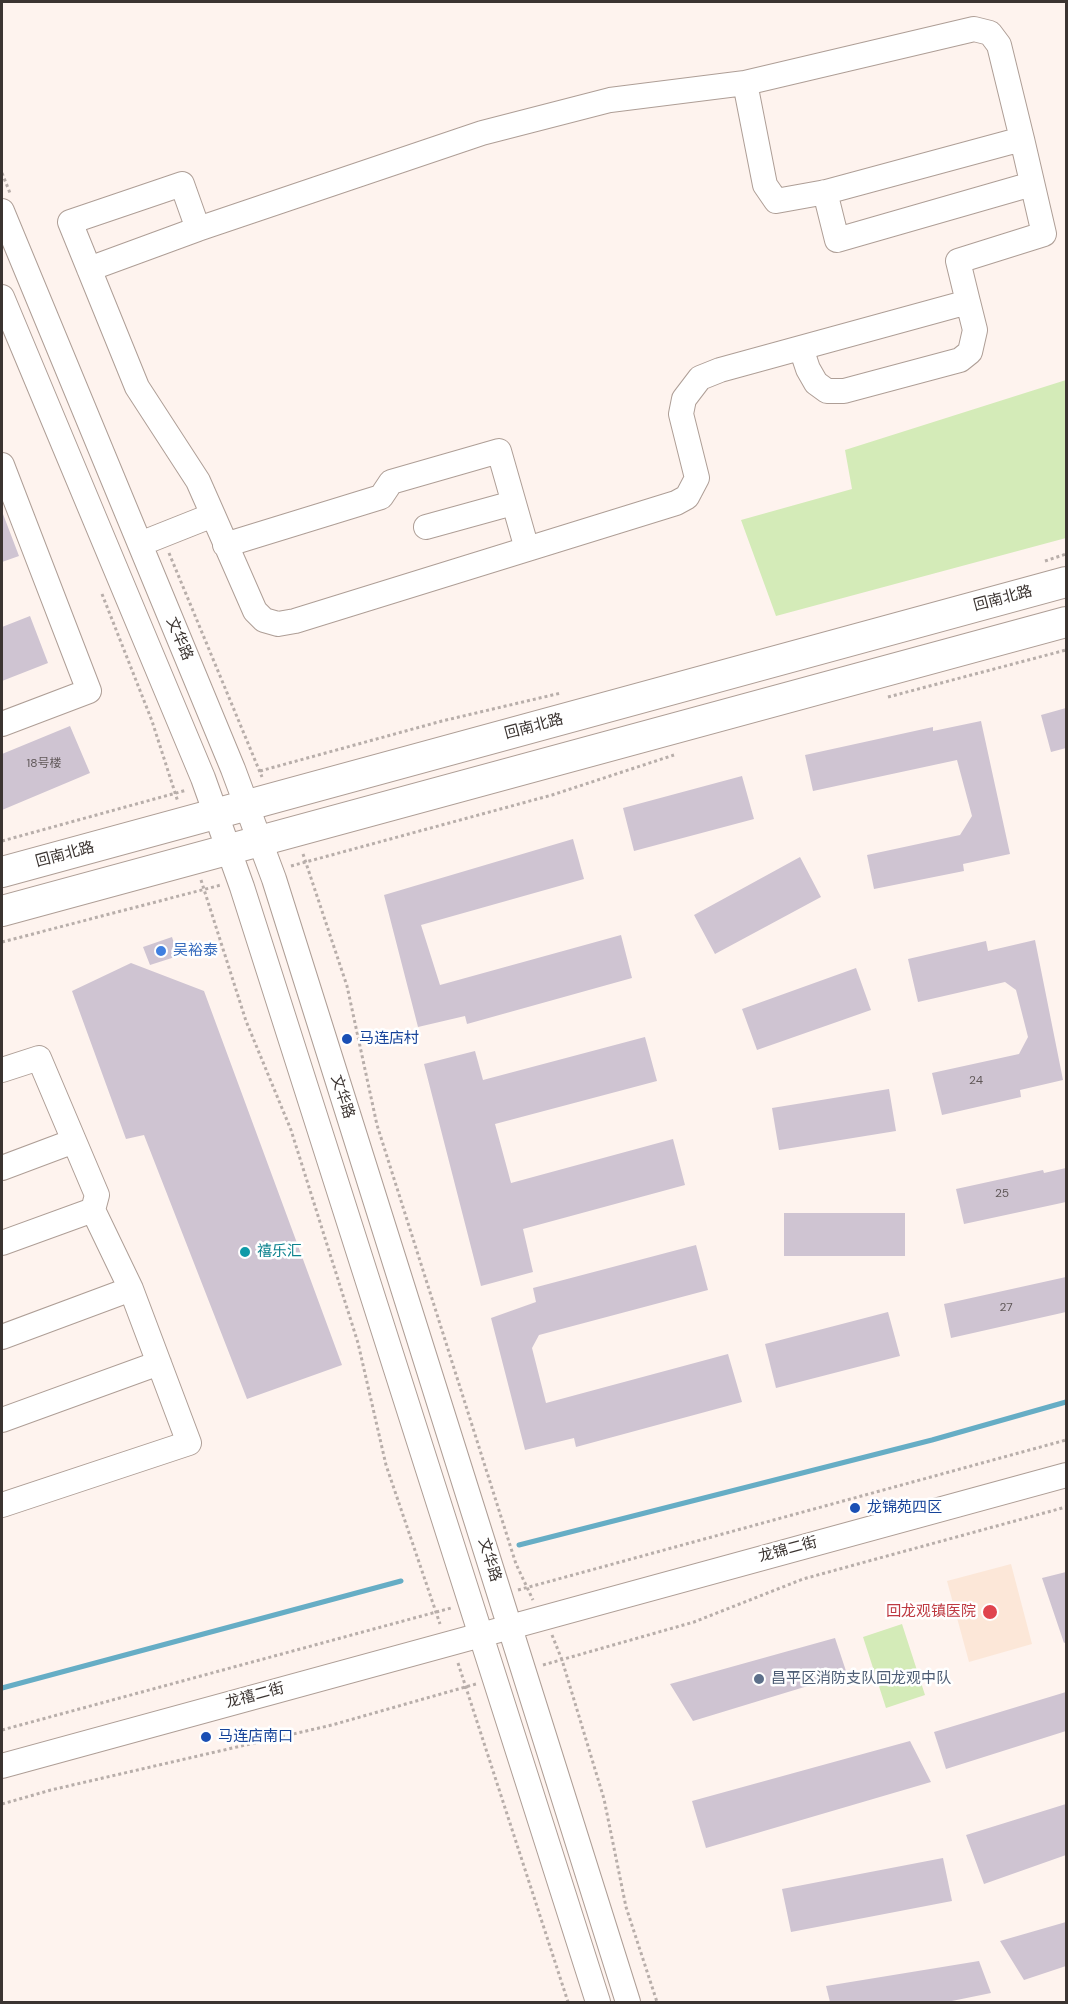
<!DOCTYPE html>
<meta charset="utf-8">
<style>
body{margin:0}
#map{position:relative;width:1068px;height:2004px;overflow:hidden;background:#fef3ee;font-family:"DM Sans",sans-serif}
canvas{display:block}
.frame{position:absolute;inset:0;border:3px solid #3b3431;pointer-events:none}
</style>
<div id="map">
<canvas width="1068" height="2004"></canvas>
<div class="frame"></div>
</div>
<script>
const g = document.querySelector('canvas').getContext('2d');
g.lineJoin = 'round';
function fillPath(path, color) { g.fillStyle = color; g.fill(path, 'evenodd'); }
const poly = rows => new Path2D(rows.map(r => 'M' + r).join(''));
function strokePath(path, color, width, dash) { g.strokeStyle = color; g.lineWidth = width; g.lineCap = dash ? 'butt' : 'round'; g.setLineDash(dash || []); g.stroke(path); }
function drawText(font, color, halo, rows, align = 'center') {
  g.font = font + ' "DM Sans","Noto Sans SC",sans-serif'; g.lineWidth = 5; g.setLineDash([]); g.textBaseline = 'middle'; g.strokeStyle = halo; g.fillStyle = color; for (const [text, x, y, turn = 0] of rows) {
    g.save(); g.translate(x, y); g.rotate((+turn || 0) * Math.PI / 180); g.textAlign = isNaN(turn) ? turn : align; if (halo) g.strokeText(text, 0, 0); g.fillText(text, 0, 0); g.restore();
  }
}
const medical = poly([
 [1011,1564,1032,1644,969,1662,947,1581]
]);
const green = poly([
 [1066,380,1066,538,776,616,741,520,852,489,845,450],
 [902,1624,925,1695,886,1708,863,1637]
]);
const stream = poly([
 [519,1545,932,1440,1066,1402],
 [2,1688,401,1581]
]);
const building = poly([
 [3,514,19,556,2,562,2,515],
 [30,616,48,663,2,681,2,627],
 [1066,708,1066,748,1051,752,1041,715],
 [981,721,1010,854,963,864,964,871,874,889,867,855,960,835,972,816,957,760,813,791,805,755,933,727,933,731],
 [70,726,90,773,2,810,2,754],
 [742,776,754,819,634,851,623,808],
 [573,839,584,879,421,925,440,985,621,935,632,978,467,1024,465,1016,418,1027,384,895],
 [800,857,821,897,715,954,694,915],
 [172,937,178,956,150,965,143,947],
 [1035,940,1063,1080,1020,1090,1021,1097,942,1115,932,1073,1019,1054,1028,1037,1016,990,1005,982,918,1002,908,959,986,941,988,951],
 [131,963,204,991,342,1365,247,1399,144,1135,126,1139,72,991],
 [856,968,871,1010,757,1050,742,1009],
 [645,1037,657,1081,495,1124,511,1183,673,1139,685,1185,523,1229,533,1272,481,1286,424,1064,475,1051,483,1080],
 [889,1089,896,1131,779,1150,772,1108],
 [1066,1168,1066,1202,964,1224,956,1189,1043,1170,1044,1173],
 [784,1213,905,1213,905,1256,784,1256],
 [696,1245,708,1290,539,1335,532,1348,546,1403,728,1354,742,1402,576,1447,574,1438,525,1450,491,1318,536,1302,533,1288],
 [1066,1277,1066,1312,951,1338,944,1304],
 [888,1312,900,1356,776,1388,765,1344],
 [1066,1572,1066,1642,1064,1643,1042,1578],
 [835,1638,847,1674,693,1721,670,1684],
 [1066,1692,1066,1731,946,1769,934,1732],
 [910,1741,931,1782,706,1848,692,1801],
 [1066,1804,1066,1855,984,1884,966,1835],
 [943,1858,952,1901,791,1932,782,1889],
 [1066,1922,1066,1966,1024,1980,1000,1941],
 [979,1961,991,1993,947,2002,830,2002,826,1986]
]);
const path = poly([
 [2,173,10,193],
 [169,553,262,777],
 [1045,561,1066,554],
 [102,594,152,721,178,802],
 [888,697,1066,650],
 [260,771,442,721,561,693],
 [2,841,187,790],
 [303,854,347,986,377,1125,516,1564,533,1600],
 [291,866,552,795,674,755],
 [201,880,246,1021,291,1130,358,1343,386,1465,440,1624],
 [2,942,221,885],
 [518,1590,1066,1440],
 [552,1635,562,1660,604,1799,626,1907,657,2002],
 [458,1663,568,2002],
 [543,1665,694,1622,803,1579,1066,1507],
 [2,1730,451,1608],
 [2,1804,51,1790,332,1725,476,1684]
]);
const minor = poly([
 [825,192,837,240,1032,184],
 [2,211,233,769,274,879,628,2002],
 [198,229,182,184,70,222,137,387,198,481,213,515],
 [89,269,198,229,482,133,610,100,745,83,974,29,990,33,999,45,1022,139,826,192,776,201,765,185,745,83],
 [2,297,203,778,242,887,598,2002],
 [968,302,958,261,1044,234,1022,139],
 [2,465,89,691,2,724],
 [426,527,513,503],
 [140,544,213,515,255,611,264,620,278,624,295,621,676,503,687,497,697,478,681,414,684,399,700,378,720,370,968,302,975,330,970,352,960,360,844,391,827,391,816,383,808,369,801,348],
 [225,545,381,497,391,482,499,451,527,549],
 [2,1070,39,1058,97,1195,93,1210,2,1243],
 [2,1168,74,1141],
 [2,1337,131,1289],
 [2,1420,159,1363],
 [2,1505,189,1443,131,1289,93,1210],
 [2,1766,1066,1475]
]);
const major = poly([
 [2,872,1066,582],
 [2,911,1066,622]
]);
const markers = [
 [161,951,6,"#3f7fe0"],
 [347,1039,6,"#1a4fb4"],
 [245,1252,6,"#0f9aa8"],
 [855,1508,6,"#1a4fb4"],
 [990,1612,8,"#e0444e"],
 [759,1679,6,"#5c6f8a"],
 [206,1737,6,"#1a4fb4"]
];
const numberNames = [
 ["18号楼",44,764],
 ["24",976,1081],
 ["25",1002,1194],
 ["27",1006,1308]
];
const streetNames = [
 ["回南北路",1003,599,-15],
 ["文华路",179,639,67],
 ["回南北路",534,727,-15],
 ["回南北路",65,855,-15],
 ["文华路",342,1097,72],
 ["龙锦二街",788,1550,-15],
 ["文华路",489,1560,73],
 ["龙禧二街",255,1696,-15]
];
const shopNames = [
 ["吴裕泰",173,951]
];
const transitNames = [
 ["马连店村",359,1039],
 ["龙锦苑四区",867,1508],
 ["马连店南口",218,1737]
];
const cultureNames = [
 ["禧乐汇",257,1252]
];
const healthNames = [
 ["回龙观镇医院",976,1612]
];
const serviceNames = [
 ["昌平区消防支队回龙观中队",771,1679]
];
fillPath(medical, '#fce7d8');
fillPath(green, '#d4ebb8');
strokePath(stream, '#66adc5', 5);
fillPath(building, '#cfc4d2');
strokePath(minor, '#ae9e96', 26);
strokePath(major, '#ae9e96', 32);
strokePath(path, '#b8aeaa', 3, [3, 3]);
strokePath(minor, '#fff', 24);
strokePath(major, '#fff', 30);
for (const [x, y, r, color] of markers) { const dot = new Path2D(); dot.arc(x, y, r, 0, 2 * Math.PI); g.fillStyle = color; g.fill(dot); strokePath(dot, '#fff', 2); }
drawText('12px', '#605859', null, numberNames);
drawText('15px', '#3b3431', '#fff', streetNames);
drawText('15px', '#366cbe', '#fff', shopNames, 'left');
drawText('15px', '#164399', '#fff', transitNames, 'left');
drawText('15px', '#0d838f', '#fff', cultureNames, 'left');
drawText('15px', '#be3a42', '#fff', healthNames, 'right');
drawText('15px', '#4e5e75', '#fff', serviceNames, 'left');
</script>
